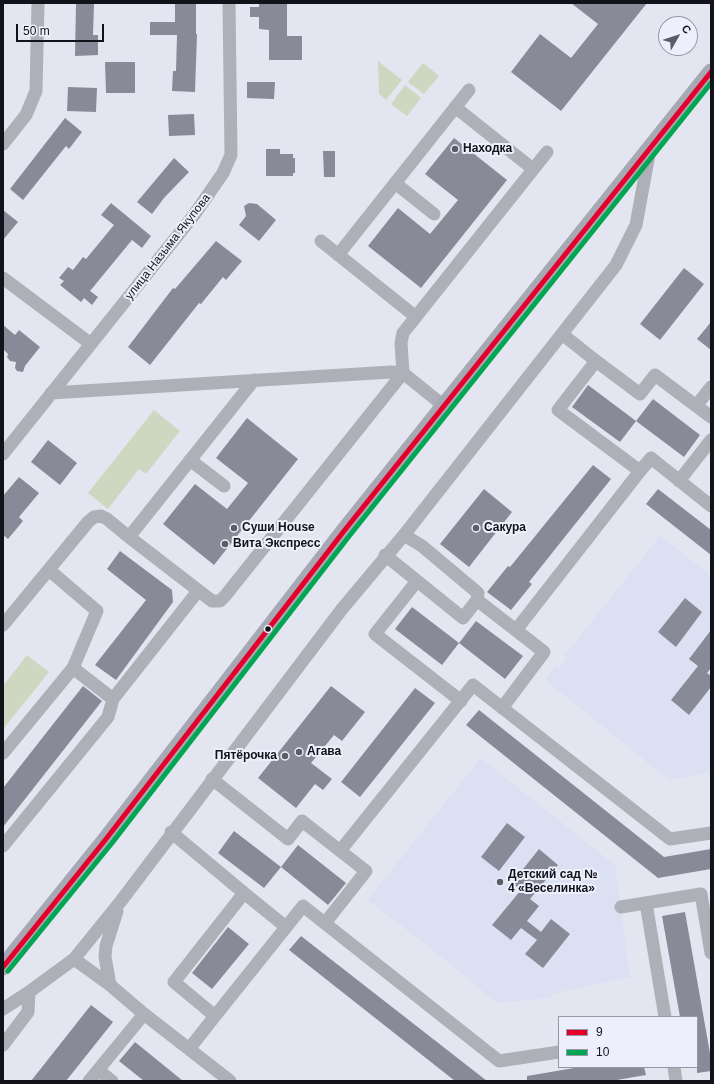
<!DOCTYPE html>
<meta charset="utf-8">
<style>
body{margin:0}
#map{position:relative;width:714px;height:1084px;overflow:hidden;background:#e3e6f0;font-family:Helvetica,sans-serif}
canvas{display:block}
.frame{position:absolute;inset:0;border:4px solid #12131a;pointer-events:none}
.legend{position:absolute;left:558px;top:1016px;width:140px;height:52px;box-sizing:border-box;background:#edf0fc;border:1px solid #9598a2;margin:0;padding:5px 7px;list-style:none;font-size:12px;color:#12131a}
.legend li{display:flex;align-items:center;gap:8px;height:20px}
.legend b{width:20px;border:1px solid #9598a2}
.north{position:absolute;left:658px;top:16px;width:40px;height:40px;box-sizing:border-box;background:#edf0fc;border:1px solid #9598a2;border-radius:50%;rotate:51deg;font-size:11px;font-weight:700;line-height:16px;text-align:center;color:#12131a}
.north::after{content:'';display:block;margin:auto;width:14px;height:18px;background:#5b5d65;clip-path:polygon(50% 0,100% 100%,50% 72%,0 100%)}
.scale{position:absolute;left:16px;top:24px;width:88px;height:18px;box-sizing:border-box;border:2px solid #12131a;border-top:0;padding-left:5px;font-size:12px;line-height:14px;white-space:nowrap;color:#12131a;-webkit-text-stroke:3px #edf0fc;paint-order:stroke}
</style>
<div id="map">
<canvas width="714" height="1084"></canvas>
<div class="frame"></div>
<ul class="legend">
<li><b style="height:5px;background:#e4002b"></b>9</li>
<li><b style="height:5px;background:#00a651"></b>10</li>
</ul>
<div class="north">С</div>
<div class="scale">50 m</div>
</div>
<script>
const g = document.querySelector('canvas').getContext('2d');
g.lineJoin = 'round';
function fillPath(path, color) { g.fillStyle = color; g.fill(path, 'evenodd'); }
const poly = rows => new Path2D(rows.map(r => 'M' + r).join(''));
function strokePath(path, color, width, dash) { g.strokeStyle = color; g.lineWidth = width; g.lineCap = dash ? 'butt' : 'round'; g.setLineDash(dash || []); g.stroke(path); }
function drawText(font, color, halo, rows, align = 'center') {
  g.font = font + ' Helvetica,sans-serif'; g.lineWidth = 4; g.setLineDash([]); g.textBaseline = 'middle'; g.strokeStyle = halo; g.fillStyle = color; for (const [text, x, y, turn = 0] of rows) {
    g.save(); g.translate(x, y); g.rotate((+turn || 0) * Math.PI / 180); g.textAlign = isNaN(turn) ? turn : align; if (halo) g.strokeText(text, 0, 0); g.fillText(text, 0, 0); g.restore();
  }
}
const built = poly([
 [660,536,711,576,711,772,669,780,545,680,556,666,559,668,567,658,565,655],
 [481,758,615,865,630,977,551,994,551,998,497,1003,439,955,368,900]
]);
const green = poly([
 [378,61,402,80,386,100,379,94],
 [423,63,439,76,424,94,408,82],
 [405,85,421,98,407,116,391,104],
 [154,410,180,431,146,474,139,469,108,509,88,493],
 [27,655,49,672,4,728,3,686]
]);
const building = poly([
 [76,3,94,3,93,35,98,35,98,55,75,56],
 [175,3,196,3,196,34,197,34,195,92,172,91,173,71,176,71,177,35,150,35,150,22,175,22],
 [259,3,287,3,287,36,302,36,302,60,269,60,269,30,259,29,259,17,250,17,250,7,259,7],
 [571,3,647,3,561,111,511,72,540,34,571,58,598,24],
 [105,62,135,62,135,93,106,93],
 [247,82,275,82,274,99,247,98],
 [68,87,97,88,96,112,67,111],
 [194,114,195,135,169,136,168,115],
 [65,118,82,132,69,149,66,146,23,200,10,189],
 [454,138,507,180,421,288,368,246,398,208,430,234,458,200,425,174],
 [266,149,280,149,280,154,293,154,293,158,295,158,295,173,293,173,293,176,266,176],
 [323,151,335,151,335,177,324,177],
 [174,158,189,172,164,198,152,214,137,202],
 [111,203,151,236,142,248,132,240,90,291,98,297,92,305,84,298,81,302,60,285,64,281,59,278,68,267,73,270,83,257,86,259,114,225,101,215],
 [249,203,257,204,276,220,259,241,239,225,246,216,244,206],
 [3,210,18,222,3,240],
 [216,241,242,261,226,280,223,277,201,304,199,303,150,365,128,347,173,288,175,289],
 [684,268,704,284,660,340,640,324],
 [711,322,711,350,697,339],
 [3,325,15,335,19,330,40,347,25,366,23,372,17,371,15,368,16,362,10,361,7,357,8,354,3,349],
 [588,385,636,421,620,442,572,407],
 [653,399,700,435,684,457,636,421],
 [247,418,298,459,214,565,163,524,195,484,227,509,248,483,216,458],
 [48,440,77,463,60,485,31,462],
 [593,465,611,479,529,582,532,584,511,610,487,592,508,566,510,567],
 [19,477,39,493,19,517,23,521,8,539,3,535,3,496],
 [484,489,512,512,469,567,440,544],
 [658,489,711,530,711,555,646,504],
 [120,551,172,590,173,602,116,680,95,665,146,600,107,569],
 [685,598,702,612,676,647,658,632],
 [412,607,459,643,442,665,395,629],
 [476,621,523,656,505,679,459,643],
 [711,630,711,668,707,673,711,676,711,687,689,715,671,700,698,666,689,659],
 [83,686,102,701,3,827,3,788],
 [331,686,365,712,342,741,334,735,311,763,332,779,323,790,315,784,296,808,258,778],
 [415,688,435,703,360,797,341,782],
 [479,710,664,857,711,849,711,869,658,878,466,725],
 [507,823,525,837,499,871,481,857],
 [234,831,281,867,264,888,218,853],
 [298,845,346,883,328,905,281,867],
 [539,849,558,865,530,899,539,906,527,921,541,932,551,919,570,934,543,968,525,954,537,940,521,928,511,940,492,925,521,890,512,883],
 [685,912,711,1059,711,1071,697,1073,697,1017,680,1017,662,916],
 [228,927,249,944,212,989,192,973],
 [301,936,487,1081,455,1081,289,950],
 [91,1005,113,1022,66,1081,31,1081],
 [135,1042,183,1081,144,1081,119,1061],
 [580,1067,644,1067,646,1075,611,1081,527,1081,527,1076]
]);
const minor = poly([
 [455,107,533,169],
 [3,144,26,115,36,91,38,3],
 [395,183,434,214],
 [321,241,416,317],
 [338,255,469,90],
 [3,278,91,344],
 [562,334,596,361,558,410,640,471,651,458,711,506],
 [596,361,640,394,655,375,711,417],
 [254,380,129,537,212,601,220,601,225,596,403,373,401,343,403,333,547,152],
 [51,393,391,372,403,373,444,406],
 [696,406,711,387],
 [3,454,194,215,223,173,231,155,229,3],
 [190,460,224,486],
 [679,481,711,440],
 [404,535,422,546,478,593,477,600],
 [385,555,463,618,477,600,544,652,502,708],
 [49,570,97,611,73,668],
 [417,581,375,634,461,701],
 [3,625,88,522,94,517,101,516,107,519,129,537],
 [516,630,640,471],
 [3,753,73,668,113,699,198,591],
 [212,779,288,839,302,821,366,871,325,923],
 [171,832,244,893,174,982,215,1016,303,906,499,1061,559,1052],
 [3,846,108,717,113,699],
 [340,851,473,685,670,839,711,833],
 [244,893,286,927],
 [646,903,665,1017],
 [621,907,701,894,711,953],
 [74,959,110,985,144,1014,230,1081],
 [110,985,105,957,106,946,117,911],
 [3,1009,29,992,74,959,121,901,342,609,404,535,616,265,636,225,650,149],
 [3,1045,28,1012,29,992],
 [189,1049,215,1016],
 [674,1067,676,1081],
 [98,1070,112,1081],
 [89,1081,144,1014]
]);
const major = poly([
 [3,967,106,839,344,531,711,72]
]);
const bus1 = poly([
 [3,967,106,839,344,531,711,72]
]);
const bus2 = poly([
 [8,971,112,843,350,535,711,83]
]);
const markers = [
 [455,149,4,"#5b5d65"],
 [234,528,4,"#5b5d65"],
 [476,528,4,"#5b5d65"],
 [225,544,4,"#5b5d65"],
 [268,629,3.5,"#12131a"],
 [299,752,4,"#5b5d65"],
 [285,756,4,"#5b5d65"],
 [500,882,4,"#5b5d65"]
];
const poiNames = [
 ["Находка",463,149],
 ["Суши House",242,528],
 ["Сакура",484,528],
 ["Вита Экспресс",233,544],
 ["Агава",307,752],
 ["Пятёрочка",277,756,"right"],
 ["Детский сад №",508,875],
 ["4 «Веселинка»",508,889]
];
const streetNames = [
 ["улица Назыма Якупова",168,247,-52]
];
fillPath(built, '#dbe0f3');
fillPath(green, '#ced8c1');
fillPath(building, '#888b97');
strokePath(minor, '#adb0b7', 13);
strokePath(major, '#a6a9b3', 17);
strokePath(bus1, '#e4002b', 5);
strokePath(bus2, '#00a651', 5);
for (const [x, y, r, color] of markers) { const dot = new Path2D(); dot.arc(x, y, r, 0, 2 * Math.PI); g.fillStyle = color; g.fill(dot); strokePath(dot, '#edf0fc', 1.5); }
drawText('bold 12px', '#12131a', '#edf0fc', poiNames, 'left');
drawText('12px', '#12131a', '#edf0fc', streetNames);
</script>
